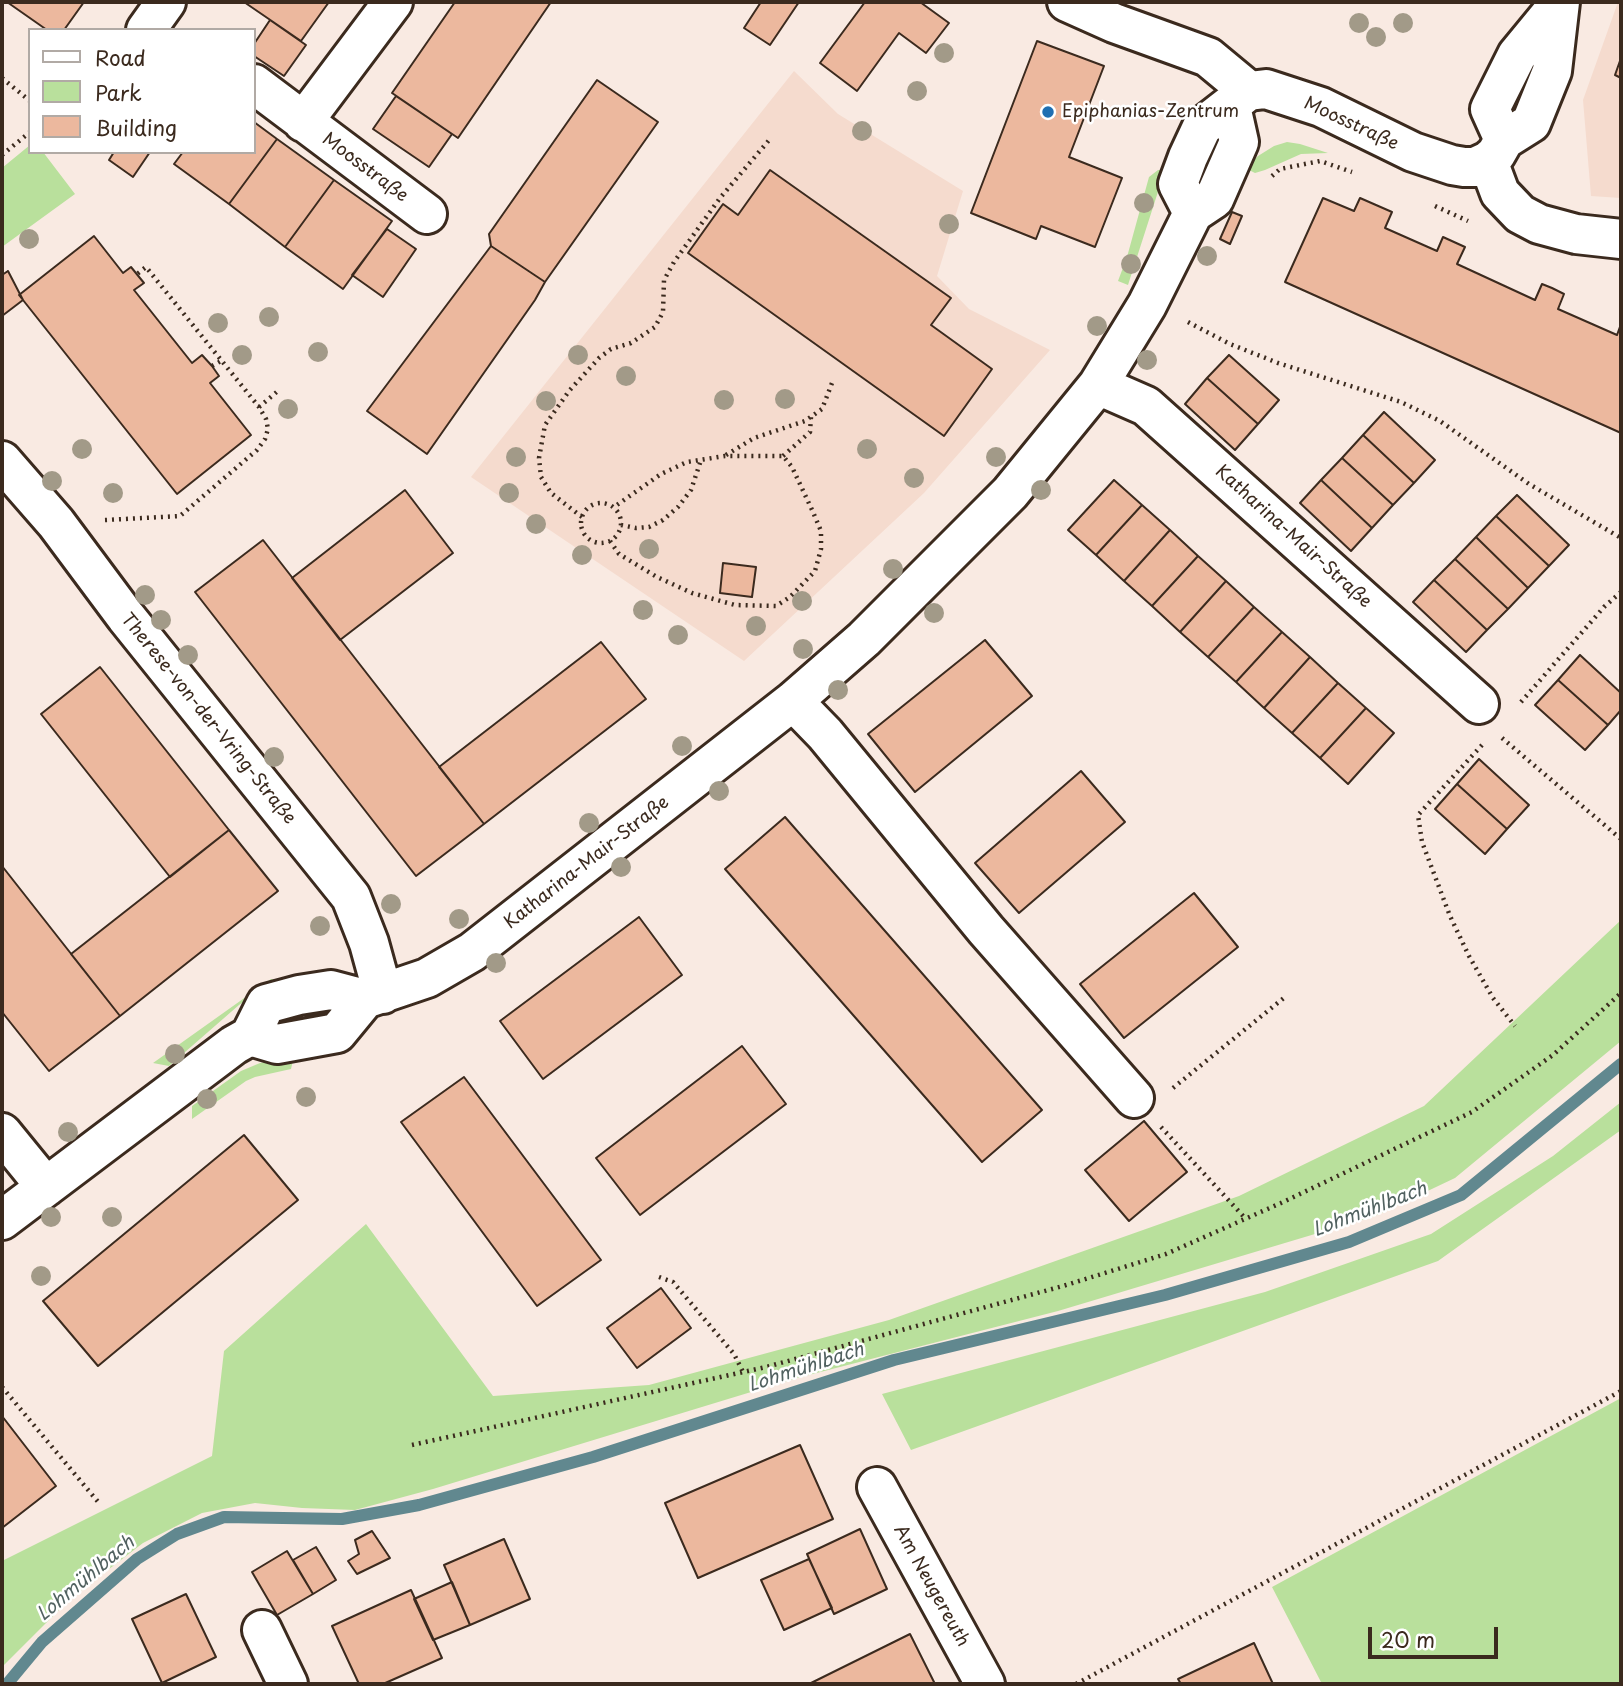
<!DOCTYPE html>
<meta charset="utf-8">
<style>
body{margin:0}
#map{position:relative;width:1623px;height:1686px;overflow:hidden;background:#f9eae2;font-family:"Playpen Sans",sans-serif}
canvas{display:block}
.frame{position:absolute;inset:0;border:4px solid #3b2a1e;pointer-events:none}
.legend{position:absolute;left:28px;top:28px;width:228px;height:126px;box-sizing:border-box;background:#fff;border:2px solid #b1aaa5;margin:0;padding:9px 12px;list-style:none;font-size:21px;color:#3b2a1e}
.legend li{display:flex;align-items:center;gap:14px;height:35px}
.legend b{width:35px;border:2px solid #b1aaa5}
.scale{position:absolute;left:1368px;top:1627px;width:130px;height:32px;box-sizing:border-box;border:4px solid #3b2a1e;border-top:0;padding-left:9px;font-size:21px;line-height:24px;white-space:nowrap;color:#3b2a1e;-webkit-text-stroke:5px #fff;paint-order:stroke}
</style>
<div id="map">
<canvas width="1623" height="1686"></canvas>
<div class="frame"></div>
<ul class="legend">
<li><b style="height:9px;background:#fff"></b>Road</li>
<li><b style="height:19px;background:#b9e09c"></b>Park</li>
<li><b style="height:19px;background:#ecb89e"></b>Building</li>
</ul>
<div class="scale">20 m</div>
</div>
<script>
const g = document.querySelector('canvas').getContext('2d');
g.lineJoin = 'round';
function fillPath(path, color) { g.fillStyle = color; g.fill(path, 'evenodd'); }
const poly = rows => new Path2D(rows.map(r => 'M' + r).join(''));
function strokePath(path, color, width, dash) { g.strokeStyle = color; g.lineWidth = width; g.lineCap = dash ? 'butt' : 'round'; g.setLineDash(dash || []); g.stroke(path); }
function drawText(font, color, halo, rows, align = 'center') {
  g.font = font + ' "Playpen Sans",sans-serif'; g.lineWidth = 5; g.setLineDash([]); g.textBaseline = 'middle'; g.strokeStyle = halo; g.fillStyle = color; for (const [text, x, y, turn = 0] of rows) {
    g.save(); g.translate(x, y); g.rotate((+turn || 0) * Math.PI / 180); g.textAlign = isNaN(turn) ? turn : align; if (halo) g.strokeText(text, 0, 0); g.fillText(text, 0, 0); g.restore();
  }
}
const built = poly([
 [1618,2,1621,2,1621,198,1591,196,1583,100],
 [794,71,838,114,963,191,937,276,969,309,1050,350,924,493,744,661,471,477]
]);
const green = poly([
 [1287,142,1300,144,1328,153,1301,154,1265,170,1255,173,1245,168,1258,156,1274,146],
 [30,145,30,152,43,152,75,194,2,247,2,168],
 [1158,170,1165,170,1128,285,1118,281,1127,257,1149,177],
 [1621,920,1621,1041,1455,1178,1375,1216,1058,1311,797,1378,433,1489,355,1510,302,1508,255,1503,202,1513,143,1543,70,1599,2,1667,2,1561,212,1456,224,1351,366,1224,493,1396,649,1385,889,1320,1239,1196,1424,1106],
 [271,979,276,980,278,985,259,991,239,1005,169,1066,153,1063],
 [294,1056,291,1069,255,1077,246,1081,192,1119,192,1106,241,1071,260,1063],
 [1621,1102,1621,1130,1438,1261,911,1450,882,1394,1265,1292,1431,1234,1553,1156],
 [1621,1398,1621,1684,1322,1684,1272,1587]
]);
const stream = poly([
 [7,1684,42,1642,137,1559,177,1534,224,1517,342,1519,419,1505,593,1457,894,1360,1165,1295,1349,1242,1461,1195,1621,1064]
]);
const building = poly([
 [7,2,84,2,64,30,47,30,7,2],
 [244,2,329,2,301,41,244,2],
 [455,2,551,2,458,138,392,93,455,2],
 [761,2,799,2,770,45,744,28,761,2],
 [865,2,920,2,949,23,926,53,899,33,857,91,820,63,865,2],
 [270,20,306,45,284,76,254,56,254,44,270,20],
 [1037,41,1104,66,1069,157,1122,178,1095,247,1041,226,1036,239,971,213,1037,41],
 [1621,58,1621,78,1615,75,1621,58],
 [597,80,658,122,545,282,491,246,489,234,597,80],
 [396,96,452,134,429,167,373,129,396,96],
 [254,122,277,139,229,204,174,164,183,152,254,152,254,122],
 [277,139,334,180,285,247,229,204,277,139],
 [114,152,150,152,133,177,109,160,114,152],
 [770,170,951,298,931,325,992,369,944,436,688,253,723,204,738,215,770,170],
 [334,180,392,221,343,289,285,247,334,180],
 [1323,198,1354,211,1360,198,1392,212,1385,228,1437,251,1443,237,1465,247,1457,264,1535,300,1542,284,1552,288,1564,294,1558,309,1617,335,1621,324,1621,433,1285,282,1323,198],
 [1232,212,1242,216,1230,244,1220,239,1232,212],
 [387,229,416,249,383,297,352,275,387,229],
 [94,236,123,273,131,267,144,283,134,290,192,363,202,355,212,366,219,376,210,383,251,435,177,494,19,295,94,236],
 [491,246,545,282,535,300,427,454,367,411,491,246],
 [8,271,23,300,2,316,2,275,8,271],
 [1229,355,1279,400,1258,424,1207,378,1229,355],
 [1207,378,1258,424,1235,450,1185,404,1207,378],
 [1384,412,1435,460,1414,483,1363,435,1384,412],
 [1363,435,1414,483,1393,505,1342,458,1363,435],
 [1342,458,1393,505,1372,528,1321,480,1342,458],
 [1114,480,1142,505,1096,555,1068,530,1114,480],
 [1321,480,1372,528,1351,551,1300,503,1321,480],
 [405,490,453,553,340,640,292,578,405,490],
 [1517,495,1569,545,1549,566,1496,516,1517,495],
 [1142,505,1170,530,1124,581,1096,555,1142,505],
 [1496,516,1549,566,1528,588,1476,537,1496,516],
 [1170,530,1198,556,1152,606,1124,581,1170,530],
 [1476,537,1528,588,1508,609,1455,559,1476,537],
 [263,540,484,824,416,876,195,592,263,540],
 [1198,556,1226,581,1180,632,1152,606,1198,556],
 [1455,559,1508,609,1487,630,1434,580,1455,559],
 [723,563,756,567,752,597,720,593,723,563],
 [1434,580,1487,630,1466,652,1413,602,1434,580],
 [1226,581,1254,607,1208,657,1180,632,1226,581],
 [1254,607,1282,632,1236,682,1208,657,1254,607],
 [1282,632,1310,657,1264,708,1236,682,1282,632],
 [985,640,1032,696,915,792,868,734,985,640],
 [601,642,646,699,484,824,439,767,601,642],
 [1580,655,1621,693,1621,710,1608,725,1558,680,1580,655],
 [1310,657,1338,683,1292,733,1264,708,1310,657],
 [100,667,229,830,170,877,41,714,100,667],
 [1558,680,1608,725,1585,750,1535,705,1558,680],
 [1338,683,1366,708,1320,758,1292,733,1338,683],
 [1366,708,1394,733,1348,784,1320,758,1366,708],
 [1479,759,1529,805,1507,829,1457,784,1479,759],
 [1081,771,1125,822,1019,913,975,863,1081,771],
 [1457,784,1507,829,1485,854,1435,809,1457,784],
 [785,817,1042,1110,982,1162,725,869,785,817],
 [229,830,278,891,120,1016,71,954,229,830],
 [2,866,120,1016,49,1071,2,1012,2,866],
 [1194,893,1238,947,1124,1038,1080,984,1194,893],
 [639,917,682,975,543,1079,500,1021,639,917],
 [742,1046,786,1104,640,1215,596,1158,742,1046],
 [464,1077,601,1260,537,1306,401,1122,464,1077],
 [1144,1121,1187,1172,1129,1221,1085,1170,1144,1121],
 [244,1135,298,1200,98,1366,43,1301,244,1135],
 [661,1288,691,1328,637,1368,607,1328,661,1288],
 [2,1416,56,1486,2,1528,2,1416],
 [800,1445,833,1519,698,1578,665,1503,800,1445],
 [860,1529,887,1589,834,1614,807,1554,860,1529],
 [372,1531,390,1558,357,1574,348,1561,359,1554,355,1540,372,1531],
 [504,1539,530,1599,470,1625,444,1565,504,1539],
 [316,1547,336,1580,313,1594,293,1560,316,1547],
 [287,1551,313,1594,277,1615,252,1572,287,1551],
 [809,1559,832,1608,784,1630,761,1580,809,1559],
 [452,1582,470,1625,433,1640,414,1599,452,1582],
 [411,1590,442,1658,383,1684,359,1684,332,1626,411,1590],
 [186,1594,216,1657,162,1683,132,1619,186,1594],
 [910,1634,935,1684,809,1684,910,1634],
 [1254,1643,1273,1684,1181,1684,1178,1679,1254,1643]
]);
const path = poly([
 [2,78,30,101],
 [2,155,30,132],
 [1272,176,1280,169,1320,161,1352,172],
 [1435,206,1468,221],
 [1188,322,1230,344,1278,363,1401,402,1440,421,1529,484,1621,538],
 [212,366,221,361],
 [259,407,279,390],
 [726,455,754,438,805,421,822,409,832,383],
 [783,456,810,432,811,417],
 '581 523a20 20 0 1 1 40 0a20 20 0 1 1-40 0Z',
 [582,517,551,493,541,477,539,458,545,425,569,391,599,358,611,349,631,343,655,327,663,312,664,280,674,262,720,198,770,139],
 [105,520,180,516,257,450,265,439,268,429,266,419,259,407,146,267,137,274],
 [621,525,636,528,649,527,663,520,678,507,691,490,701,460],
 [610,541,619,554,657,577,692,593,735,605,776,606,790,597,815,571,821,549,821,531,813,512,792,467,783,456,725,456,687,462,661,474,614,507],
 [1521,702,1604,607,1621,592],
 [1502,738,1621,839],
 [1482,745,1418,815,1422,842,1450,916,1469,956,1493,998,1515,1026],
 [1173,1088,1285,997],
 [1161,1127,1245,1218],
 [659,1277,673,1282,734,1354,743,1372],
 [2,1387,99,1503],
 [412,1445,766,1367,1063,1286,1166,1254,1281,1203,1472,1112,1553,1055,1621,993],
 [1076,1684,1621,1391]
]);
const minor = poly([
 [1067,2,1114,23,1208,57,1249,91,1266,89,1321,107,1413,152,1452,165,1464,167,1475,167,1488,161,1496,154,1504,140,1531,123,1552,71,1560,2],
 [146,30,166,2],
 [254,84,427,214],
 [303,122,393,2],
 [1504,140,1490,109,1517,55,1559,4],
 [1488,161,1500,193,1520,214,1539,224,1576,234,1621,239],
 [1193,213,1178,184,1188,157,1202,127,1247,92],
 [1098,385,1146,406,1479,704],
 [2,461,56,523,126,617,351,897,369,943,383,994],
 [793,701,825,734,986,930,1134,1098],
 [250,1036,277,1044,337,1033,365,999],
 [2,1133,46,1187],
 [2,1220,234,1045,250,1036,266,1004,299,995,331,990,365,999,427,978,472,952,793,701,864,639,1010,493,1098,385,1147,305,1193,213,1214,199,1239,142,1231,106],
 [877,1487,985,1684],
 [262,1630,288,1684]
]);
const trees = [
 [1359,23],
 [1403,23],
 [1376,37],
 [944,53],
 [917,91],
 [862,131],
 [1144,203],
 [949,224],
 [29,239],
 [1207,256],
 [1131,264],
 [269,317],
 [218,323],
 [1097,326],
 [318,352],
 [242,355],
 [578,355],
 [1147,360],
 [626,376],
 [785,399],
 [724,400],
 [546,401],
 [288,409],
 [82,449],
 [867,449],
 [516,457],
 [996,457],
 [914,478],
 [52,481],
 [1041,490],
 [113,493],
 [509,493],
 [536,524],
 [649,549],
 [582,555],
 [893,569],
 [145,595],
 [802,601],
 [643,610],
 [934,613],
 [161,620],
 [756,626],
 [678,635],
 [803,649],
 [188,655],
 [838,690],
 [682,746],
 [274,757],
 [719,791],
 [589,823],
 [621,867],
 [391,904],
 [459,919],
 [320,926],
 [496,963],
 [175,1054],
 [306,1097],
 [207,1099],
 [68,1132],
 [51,1217],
 [112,1217],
 [41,1276]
];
const markers = [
 [1048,112,7,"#1f6fb2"]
];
const poiNames = [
 ["Epiphanias-Zentrum",1062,112]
];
const streetNames = [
 ["Moosstraße",1351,124,25],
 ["Moosstraße",365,168,37],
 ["Katharina-Mair-Straße",1293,537,42],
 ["Therese-von-der-Vring-Straße",208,719,51],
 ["Katharina-Mair-Straße",587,863,-38],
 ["Am Neugereuth",931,1586,61]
];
const waterNames = [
 ["Lohmühlbach",1370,1210,-21],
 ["Lohmühlbach",806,1368,-18],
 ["Lohmühlbach",86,1579,-40]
];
fillPath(built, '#f5dbce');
fillPath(green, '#b9e09c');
strokePath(stream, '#61888f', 12);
fillPath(building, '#ecb89e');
strokePath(building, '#3b2a1e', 2);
strokePath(minor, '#3b2a1e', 44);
strokePath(path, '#3b2a1e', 4.5, [2, 5]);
strokePath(minor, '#fff', 38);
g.fillStyle = '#a29a88';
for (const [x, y] of trees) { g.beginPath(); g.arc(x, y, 10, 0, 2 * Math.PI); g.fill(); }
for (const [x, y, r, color] of markers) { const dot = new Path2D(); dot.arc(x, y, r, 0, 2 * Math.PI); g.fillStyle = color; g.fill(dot); strokePath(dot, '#fff', 2.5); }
drawText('18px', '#3b2a1e', '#fff', poiNames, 'left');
drawText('18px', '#3b2a1e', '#fff', streetNames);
drawText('italic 19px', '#516160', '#fff', waterNames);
</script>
